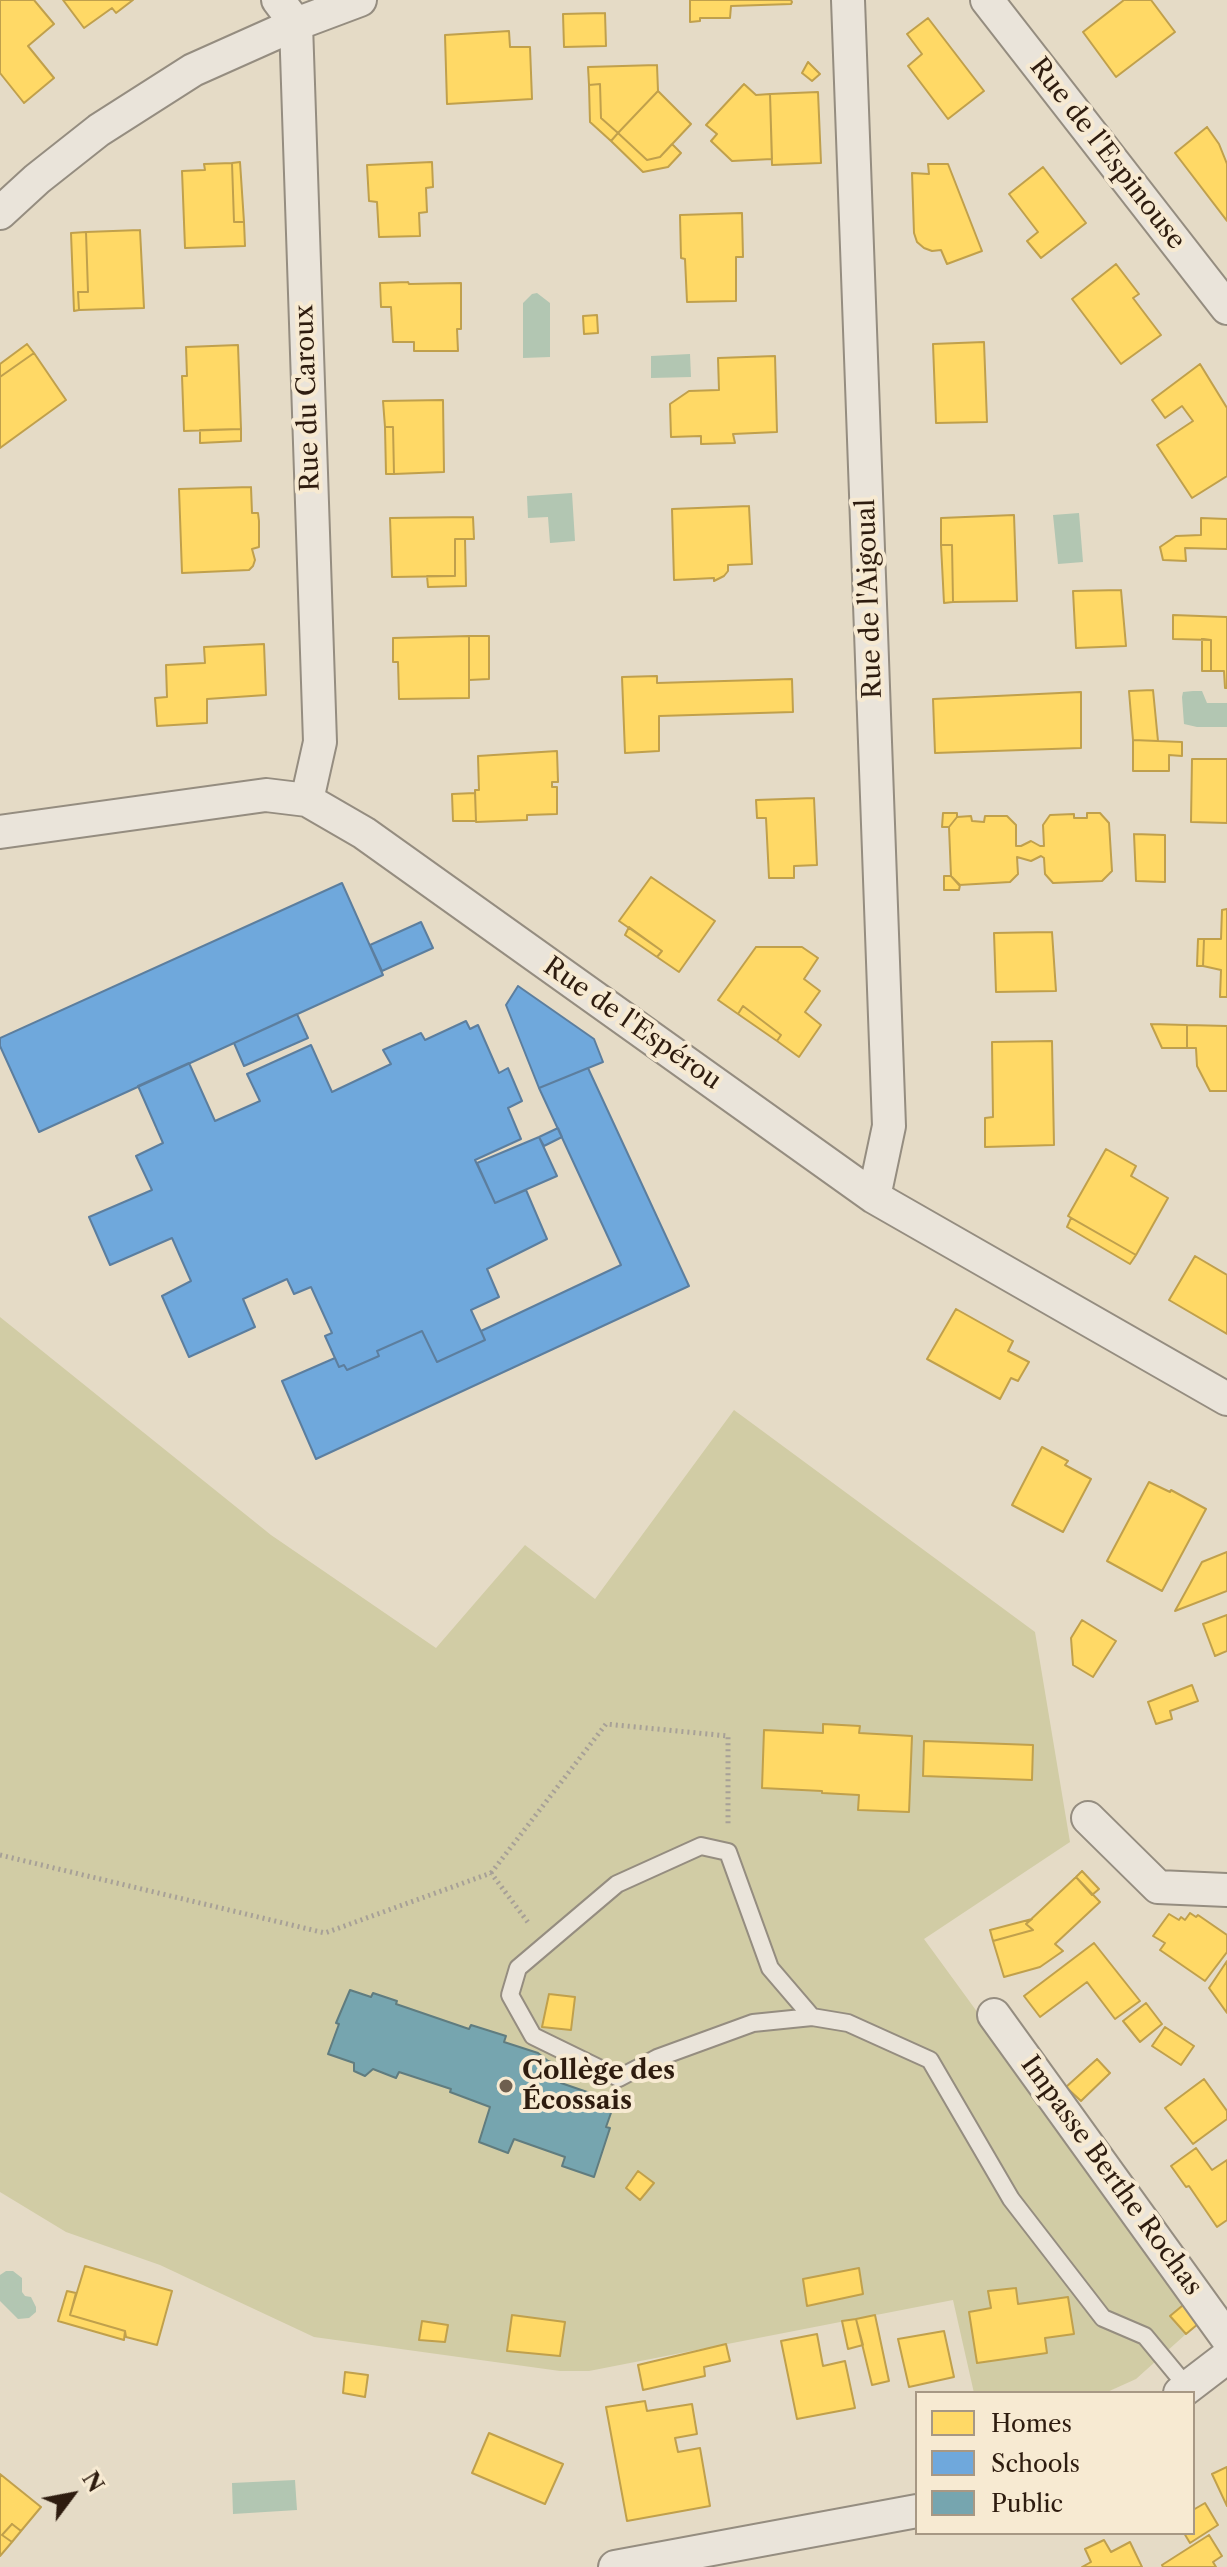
<!DOCTYPE html>
<meta charset="utf-8">
<style>
body{margin:0}
#map{position:relative;width:1227px;height:2567px;overflow:hidden;background:#e5dbc6;font-family:"Libre Caslon Text",serif}
canvas{display:block}
.legend{position:absolute;left:915px;top:2391px;width:280px;height:144px;box-sizing:border-box;background:#f7ead2;border:2px solid #a79884;margin:0;padding:10px 14px;list-style:none;font-size:24px;color:#2e1c0f}
.legend li{display:flex;align-items:center;gap:16px;height:40px}
.legend b{width:40px;border:2px solid #a79884}
.north{position:absolute;left:32px;top:2455px;width:80px;height:80px;-webkit-text-stroke:6px #f7ead2;paint-order:stroke;rotate:58deg;font-size:22px;font-weight:700;line-height:32px;text-align:center;color:#2e1c0f}
.north::after{content:'';display:block;margin:auto;width:28px;height:36px;background:#2e1c0f;clip-path:polygon(50% 0,100% 100%,50% 72%,0 100%)}
</style>
<div id="map">
<canvas width="1227" height="2567"></canvas>
<ul class="legend">
<li><b style="height:22px;background:#ffd966"></b>Homes</li>
<li><b style="height:22px;background:#6fa8dc"></b>Schools</li>
<li><b style="height:22px;background:#76a5af"></b>Public</li>
</ul>
<div class="north">N</div>
</div>
<script>
const g = document.querySelector('canvas').getContext('2d');
g.lineJoin = 'round';
function fillPath(path, color) { g.fillStyle = color; g.fill(path, 'evenodd'); }
const poly = rows => new Path2D(rows.map(r => 'M' + r).join(''));
function strokePath(path, color, width, dash) { g.strokeStyle = color; g.lineWidth = width; g.lineCap = dash ? 'butt' : 'round'; g.setLineDash(dash || []); g.stroke(path); }
function drawText(font, color, halo, rows, align = 'center') {
  g.font = font + ' "Libre Caslon Text",serif'; g.lineWidth = 8; g.setLineDash([]); g.textBaseline = 'middle'; g.strokeStyle = halo; g.fillStyle = color; for (const [text, x, y, turn = 0] of rows) {
    g.save(); g.translate(x, y); g.rotate((+turn || 0) * Math.PI / 180); g.textAlign = isNaN(turn) ? turn : align; if (halo) g.strokeText(text, 0, 0); g.fillText(text, 0, 0); g.restore();
  }
}
const green = poly([
 [0,1317,271,1535,436,1648,525,1545,595,1599,734,1410,1035,1632,1070,1842,924,1939,1188,2301,1170,2316,1186,2334,1136,2379,1105,2393,974,2393,953,2300,589,2371,560,2371,314,2337,160,2265,66,2232,0,2192]
]);
const water = poly([
 [537,293,550,303,550,357,523,358,523,303,532,294],
 [690,354,691,377,651,378,651,356],
 [572,493,575,541,550,543,548,517,528,518,527,496],
 [1079,513,1083,562,1058,564,1053,515],
 [1193,691,1202,691,1207,703,1227,703,1227,727,1197,727,1184,724,1182,697,1183,692],
 [6,2271,13,2271,22,2278,22,2292,25,2296,31,2297,36,2307,36,2312,29,2318,18,2319,0,2301,0,2275],
 [295,2480,297,2510,233,2514,232,2483]
]);
const homes = poly([
 [0,0,34,0,54,24,28,46,54,78,24,103,0,73,0,0],
 [63,0,133,0,116,13,112,8,84,28,63,0],
 [690,0,791,0,792,2,791,4,731,6,730,18,700,18,700,21,690,22,690,0],
 [1124,0,1151,0,1175,32,1116,77,1083,32,1124,0],
 [605,13,606,46,564,47,563,14,605,13],
 [928,18,984,91,948,119,908,66,922,54,907,34,928,18],
 [509,31,510,47,530,47,532,99,447,104,445,35,509,31],
 [808,62,820,74,812,81,802,73,808,62],
 [657,65,658,91,618,133,601,118,600,84,589,85,588,67,657,65],
 [600,84,601,118,618,133,611,141,590,122,589,85,600,84],
 [744,84,756,95,770,94,772,159,732,161,711,141,717,134,706,125,744,84],
 [658,91,691,124,660,157,647,160,618,133,658,91],
 [818,92,821,163,772,165,770,94,818,92],
 [1207,127,1219,144,1227,164,1227,221,1175,153,1207,127],
 [618,133,647,160,660,157,672,144,681,153,668,167,643,172,611,141,618,133],
 [240,162,244,222,234,222,232,163,240,162],
 [432,162,433,187,426,188,427,212,419,213,420,236,379,237,377,202,369,201,367,165,432,162],
 [232,163,234,222,244,222,245,246,185,248,182,171,205,170,204,164,232,163],
 [928,164,948,164,982,251,947,264,941,250,932,251,924,248,917,242,914,233,912,173,929,174,928,164],
 [1043,167,1086,223,1041,258,1027,241,1038,232,1009,194,1043,167],
 [742,213,743,257,736,257,736,301,687,302,685,259,681,258,680,215,742,213],
 [140,230,144,308,79,310,78,292,88,292,86,232,140,230],
 [86,232,88,292,78,292,79,310,74,311,71,233,86,232],
 [1116,264,1139,294,1133,298,1161,335,1121,364,1072,299,1116,264],
 [408,282,409,284,461,283,461,329,457,329,458,351,414,351,414,342,393,342,391,307,381,307,380,283,408,282],
 [597,315,598,333,584,334,583,316,597,315],
 [984,342,987,422,936,423,933,344,984,342],
 [27,344,34,353,0,377,0,364,27,344],
 [238,345,241,429,184,431,182,376,187,376,186,347,238,345],
 [34,353,66,400,0,448,0,377,34,353],
 [775,356,777,432,733,434,735,443,701,444,701,436,671,437,670,404,689,391,719,390,718,358,775,356],
 [1200,364,1227,408,1227,476,1192,498,1157,445,1193,421,1182,406,1165,418,1152,400,1200,364],
 [443,400,444,472,394,474,393,427,385,427,383,401,443,400],
 [385,427,393,427,394,474,386,474,385,427],
 [241,429,241,441,200,443,200,430,241,429],
 [251,487,252,513,258,513,259,521,259,547,252,549,255,560,253,566,249,570,182,573,179,489,251,487],
 [749,506,752,564,728,565,728,571,724,576,714,581,714,578,674,580,672,509,749,506],
 [1014,515,1017,601,953,602,952,545,941,545,941,518,1014,515],
 [473,517,474,539,455,539,455,576,392,577,390,518,473,517],
 [1201,518,1227,519,1227,549,1185,548,1186,561,1163,560,1160,547,1176,536,1201,535,1201,518],
 [455,539,465,539,466,586,428,587,427,576,455,576,455,539],
 [941,545,952,545,953,602,944,603,941,545],
 [1121,590,1126,646,1076,648,1073,591,1121,590],
 [1173,615,1227,617,1227,688,1225,688,1224,671,1211,671,1211,640,1173,639,1173,615],
 [469,636,489,636,489,679,469,680,469,636],
 [469,636,469,698,399,699,398,662,393,662,393,638,469,636],
 [1202,639,1211,640,1211,671,1202,671,1202,639],
 [264,644,266,695,207,699,207,723,157,726,155,698,167,697,166,665,205,663,204,647,264,644],
 [657,676,657,683,792,679,793,712,659,716,659,751,625,753,622,677,657,676],
 [1153,690,1158,741,1133,740,1129,691,1153,690],
 [1081,692,1081,748,935,753,933,699,1081,692],
 [1133,740,1182,742,1182,756,1169,755,1169,771,1133,771,1133,740],
 [557,751,558,782,552,782,552,787,557,787,557,814,527,815,527,820,476,822,475,790,479,790,478,756,557,751],
 [1192,759,1227,759,1227,823,1191,822,1192,759],
 [475,793,476,821,453,821,452,794,475,793],
 [814,798,817,865,794,866,794,878,769,878,766,818,757,818,756,800,814,798],
 [943,813,957,813,957,817,949,827,942,827,943,813],
 [1087,813,1100,813,1109,823,1112,871,1102,881,1053,883,1045,874,1044,858,1041,856,1031,861,1017,857,1018,874,1010,882,959,885,951,876,949,827,957,817,971,816,972,821,984,822,985,816,1007,816,1016,825,1016,846,1021,846,1031,841,1040,846,1044,846,1043,825,1050,815,1074,814,1074,818,1087,818,1087,813],
 [1134,834,1165,835,1165,882,1136,881,1134,834],
 [944,876,951,876,960,885,959,890,944,890,944,876],
 [651,877,715,921,679,972,657,957,662,951,619,921,651,877],
 [1227,909,1227,997,1220,997,1221,970,1203,966,1204,939,1221,939,1222,910,1227,909],
 [629,927,662,951,657,957,625,935,629,927],
 [1052,932,1056,991,996,992,994,933,1052,932],
 [1198,939,1204,939,1203,966,1197,966,1198,939],
 [756,947,802,947,818,958,804,979,820,991,805,1012,821,1025,799,1057,777,1041,781,1035,743,1006,738,1014,718,1000,756,947],
 [743,1006,781,1035,777,1041,738,1014,743,1006],
 [1151,1024,1187,1025,1187,1048,1162,1048,1151,1024],
 [1187,1025,1227,1026,1227,1091,1210,1091,1197,1066,1196,1048,1187,1048,1187,1025],
 [1052,1041,1054,1145,985,1147,985,1118,993,1117,992,1042,1052,1041],
 [1106,1149,1136,1166,1131,1176,1168,1198,1136,1255,1068,1216,1106,1149],
 [1071,1218,1136,1255,1130,1264,1067,1227,1071,1218],
 [1195,1256,1227,1275,1227,1334,1169,1300,1195,1256],
 [956,1309,1013,1341,1008,1351,1029,1362,1018,1381,1011,1378,1000,1399,927,1359,956,1309],
 [1042,1447,1068,1461,1065,1465,1091,1479,1063,1532,1012,1505,1042,1447],
 [1149,1482,1170,1492,1171,1490,1206,1509,1162,1591,1107,1561,1149,1482],
 [1227,1552,1227,1591,1175,1611,1202,1562,1227,1552],
 [1227,1615,1227,1651,1215,1656,1203,1624,1227,1615],
 [1082,1620,1116,1641,1093,1677,1073,1665,1071,1638,1082,1620],
 [1192,1685,1198,1701,1170,1711,1172,1719,1156,1724,1148,1702,1192,1685],
 [823,1724,860,1726,859,1733,912,1736,909,1812,858,1810,859,1795,822,1793,822,1791,762,1788,764,1730,823,1733,823,1724],
 [924,1741,1033,1745,1032,1780,923,1776,924,1741],
 [1082,1871,1099,1889,1092,1895,1076,1877,1082,1871],
 [1076,1877,1100,1902,1055,1944,1063,1951,1040,1967,1004,1977,993,1941,1033,1930,1026,1924,1076,1877],
 [1190,1913,1196,1917,1198,1915,1227,1935,1227,1952,1205,1981,1160,1950,1165,1943,1153,1936,1169,1914,1179,1920,1181,1917,1185,1920,1190,1913],
 [1032,1919,1026,1924,1033,1930,993,1941,990,1930,1032,1919],
 [1094,1943,1140,2001,1115,2019,1087,1982,1040,2017,1024,1996,1094,1943],
 [1227,1961,1227,2013,1209,1988,1227,1961],
 [549,1994,575,1997,571,2030,542,2027,549,1994],
 [1146,2003,1162,2024,1140,2042,1123,2021,1146,2003],
 [1165,2027,1194,2046,1181,2065,1152,2046,1165,2027],
 [1097,2059,1110,2073,1081,2101,1066,2087,1097,2059],
 [1204,2079,1227,2111,1227,2119,1193,2144,1165,2108,1204,2079],
 [1196,2148,1212,2170,1227,2160,1227,2220,1217,2227,1189,2186,1186,2187,1171,2166,1196,2148],
 [638,2171,654,2183,640,2200,626,2188,638,2171],
 [85,2266,172,2291,157,2345,126,2337,125,2331,70,2315,85,2266],
 [859,2268,863,2294,807,2306,803,2279,859,2268],
 [1016,2288,1018,2304,1068,2297,1074,2334,1045,2338,1047,2353,977,2363,969,2312,991,2308,988,2291,1016,2288],
 [67,2291,76,2293,70,2315,125,2331,124,2340,58,2321,67,2291],
 [1188,2301,1204,2319,1186,2334,1170,2316,1188,2301],
 [512,2315,565,2322,560,2356,507,2351,512,2315],
 [875,2315,889,2381,872,2385,856,2319,875,2315],
 [856,2319,863,2345,848,2349,842,2321,856,2319],
 [422,2321,448,2325,445,2342,419,2340,422,2321],
 [944,2331,954,2377,909,2387,898,2339,944,2331],
 [817,2334,823,2366,845,2361,855,2408,797,2419,781,2341,817,2334],
 [726,2344,730,2361,704,2367,705,2376,643,2390,638,2365,726,2344],
 [345,2372,368,2375,365,2397,343,2393,345,2372],
 [645,2401,647,2411,692,2404,697,2434,675,2438,678,2452,700,2448,710,2506,627,2521,606,2407,645,2401],
 [489,2433,563,2464,545,2504,472,2473,489,2433],
 [1227,2467,1227,2506,1212,2474,1227,2467],
 [0,2474,41,2507,21,2531,12,2524,2,2535,12,2542,0,2556,0,2474],
 [1205,2503,1218,2525,1190,2543,1184,2533,1193,2533,1193,2510,1205,2503],
 [12,2524,21,2531,12,2542,2,2535,12,2524],
 [1209,2535,1222,2556,1213,2562,1216,2567,1163,2567,1162,2565,1209,2535],
 [1104,2540,1111,2552,1130,2542,1142,2567,1082,2567,1091,2562,1085,2549,1104,2540]
]);
const schools = poly([
 [342,883,383,975,39,1132,0,1046,0,1038,342,883],
 [421,922,433,948,382,971,370,945,421,922],
 [518,986,594,1039,603,1062,539,1088,506,1005,518,986],
 [297,1014,308,1038,244,1066,234,1043,297,1014],
 [466,1021,470,1029,478,1025,499,1073,508,1068,522,1101,508,1108,521,1139,475,1160,495,1203,526,1190,547,1239,487,1269,499,1297,471,1310,485,1340,437,1362,422,1331,377,1351,379,1356,347,1370,344,1365,339,1367,325,1336,332,1333,311,1287,294,1294,287,1279,243,1299,255,1327,189,1357,162,1296,191,1281,172,1238,110,1265,89,1217,152,1190,136,1156,163,1143,138,1086,189,1063,215,1121,260,1101,247,1074,311,1045,332,1092,391,1064,383,1050,421,1033,425,1040,466,1021],
 [588,1068,689,1286,316,1459,282,1381,335,1358,339,1367,344,1365,347,1370,379,1356,377,1351,422,1331,437,1362,485,1340,481,1331,621,1265,539,1088,588,1068],
 [558,1128,562,1137,544,1146,539,1137,558,1128],
 [539,1137,557,1176,495,1203,477,1163,539,1137]
]);
const public = poly([
 [350,1990,371,1997,373,1993,397,2001,396,2004,469,2029,471,2025,506,2036,504,2042,538,2053,548,2061,565,2067,561,2083,593,2094,590,2102,612,2110,606,2127,610,2128,594,2177,562,2166,565,2157,514,2139,508,2153,479,2142,490,2107,450,2092,451,2089,399,2072,396,2078,373,2069,365,2076,354,2071,354,2063,328,2054,339,2024,336,2023,350,1990]
]);
const path = poly([
 [0,1855,325,1933,491,1873,530,1925],
 [491,1873,606,1724,728,1736,728,1827]
]);
const service = poly([
 [812,2017,770,1968,728,1852,701,1846,617,1884,518,1968,510,1995,533,2036,619,2078,657,2058,753,2023,812,2017,848,2023,930,2060,1011,2199,1103,2318,1145,2336,1188,2388]
]);
const minor = poly([
 [278,0,296,24,320,742,307,800],
 [848,0,889,1126,874,1197],
 [987,0,1227,308],
 [0,213,37,179,99,130,193,70,296,24,360,0],
 [0,832,266,795,307,800,364,833,874,1197,1227,1399],
 [1088,1818,1158,1887,1227,1890],
 [994,2015,1227,2338],
 [1180,2393,1227,2357],
 [615,2567,917,2511]
]);
const markers = [
 [506,2086,8,"#6e5f4f"]
];
const streetNames = [
 ["Rue de l'Espinouse",1107,154,52],
 ["Rue du Caroux",308,398,-92],
 ["Rue de l'Aigoual",870,599,-92],
 ["Rue de l'Espérou",632,1024,35],
 ["Impasse Berthe Rochas",1111,2176,54]
];
const poiNames = [
 ["Collège des",522,2071],
 ["Écossais",522,2101]
];
fillPath(green, '#d1cca5');
fillPath(water, '#b2c6b2');
fillPath(homes, '#ffd966');
strokePath(homes, '#c0a04c', 2);
fillPath(schools, '#6fa8dc');
strokePath(schools, '#5c7e9e', 2);
fillPath(public, '#76a5af');
strokePath(public, '#607c7f', 2);
strokePath(service, '#958d80', 20);
strokePath(minor, '#958d80', 36);
strokePath(path, '#a7a097', 5, [2, 4]);
strokePath(service, '#eae4da', 16);
strokePath(minor, '#eae4da', 32);
for (const [x, y, r, color] of markers) { const dot = new Path2D(); dot.arc(x, y, r, 0, 2 * Math.PI); g.fillStyle = color; g.fill(dot); strokePath(dot, '#f7ead2', 3); }
drawText('26px', '#2e1c0f', '#f7ead2', streetNames);
drawText('bold 26px', '#2e1c0f', '#f7ead2', poiNames, 'left');
</script>
